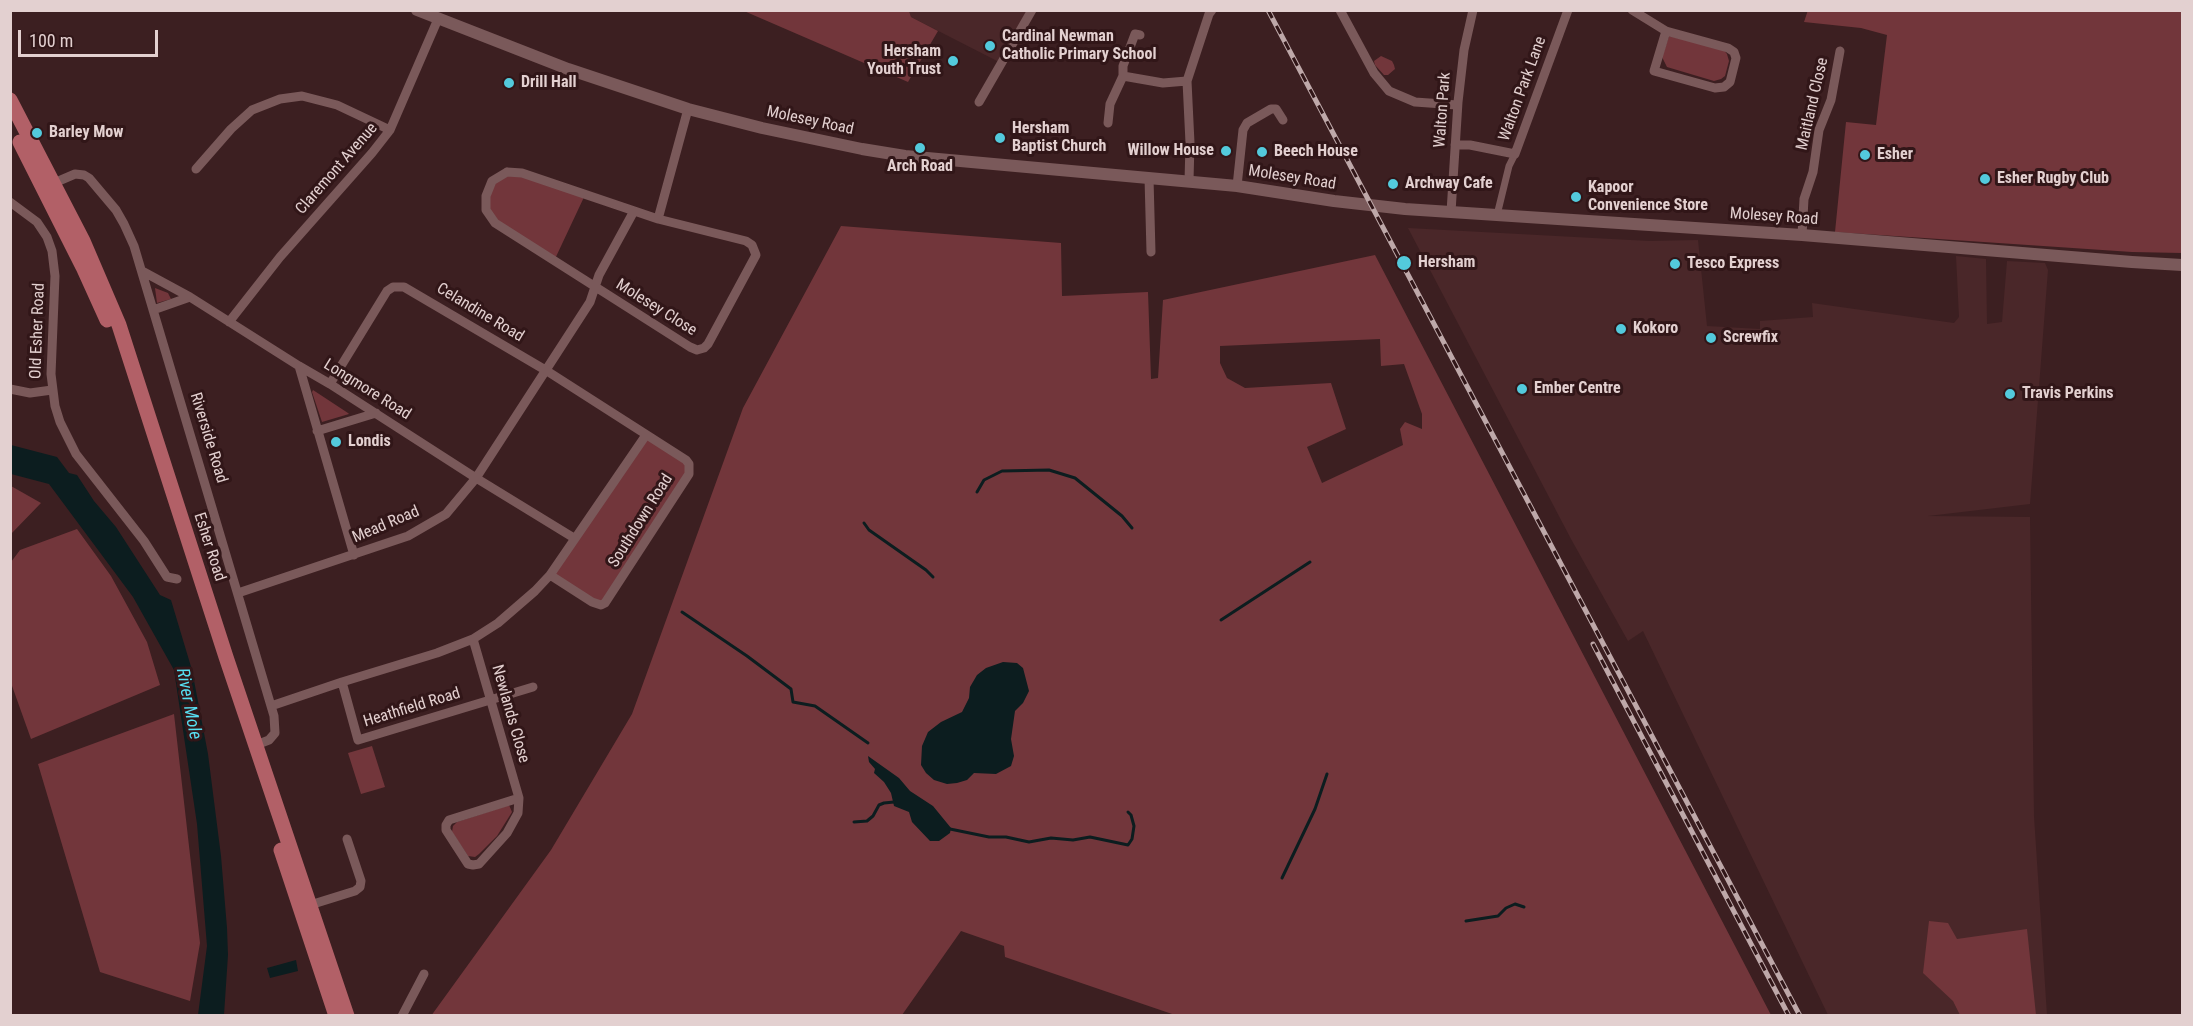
<!DOCTYPE html>
<style>
body{margin:0}
#map{position:relative;width:2193px;height:1026px;overflow:hidden;background:#3c1f21;font-family:"Roboto Condensed",sans-serif}
canvas{display:block}
.frame{position:absolute;inset:0;border:12px solid #e3d0d0;pointer-events:none}
.scale{position:absolute;left:18px;top:30px;width:140px;height:27px;box-sizing:border-box;border:3px solid #e3d0d0;border-top:0;padding-left:8px;font-size:18px;line-height:21px;white-space:nowrap;color:#e3d0d0;-webkit-text-stroke:4px #311618;paint-order:stroke}
</style>
<div id="map">
<canvas width="2193" height="1026"></canvas>
<div class="frame"></div>
<div class="scale">100 m</div>
</div>
<script>
const g = document.querySelector('canvas').getContext('2d');
g.lineJoin = 'round';
function fillPath(path, color) { g.fillStyle = color; g.fill(path, 'evenodd'); }
const poly = rows => new Path2D(rows.map(r => 'M' + r).join(''));
function strokePath(path, color, width, dash) { g.strokeStyle = color; g.lineWidth = width; g.lineCap = dash ? 'butt' : 'round'; g.setLineDash(dash || []); g.stroke(path); }
function drawText(font, color, halo, rows, align = 'center') {
  g.font = font + ' "Roboto Condensed",sans-serif'; g.lineWidth = 6; g.setLineDash([]); g.textBaseline = 'middle'; g.strokeStyle = halo; g.fillStyle = color; for (const [text, x, y, turn = 0] of rows) {
    g.save(); g.translate(x, y); g.rotate((+turn || 0) * Math.PI / 180); g.textAlign = isNaN(turn) ? turn : align; if (halo) g.strokeText(text, 0, 0); g.fillText(text, 0, 0); g.restore();
  }
}
const built = poly([
 [909,11,1032,11,1001,63,911,17],
 [1408,228,1649,241,1698,240,1707,326,1760,329,1760,321,1813,317,1812,303,1954,323,1959,317,1956,256,1986,259,1987,324,2002,322,2007,261,2045,263,2048,270,2030,504,1928,516,2030,517,2034,816,2047,1015,1828,1015,1643,631,1628,641,1571,539]
]);
const green = poly([
 [1808,10,2182,11,2182,253,2132,252,1835,232,1846,122,1876,125,1887,35,1861,28,1804,22],
 [744,11,909,11,911,17,938,31,908,82],
 [1669,36,1723,49,1727,54,1729,61,1725,76,1721,79,1714,81,1667,67,1662,57],
 [1381,56,1392,61,1394,65,1395,69,1388,75,1384,75,1375,65,1374,61],
 [507,172,585,195,554,261,502,228,486,210,488,188],
 [841,226,1061,243,1062,296,1148,292,1151,379,1158,378,1163,300,1375,255,1771,1015,1175,1015,1005,957,1004,946,961,931,902,1015,431,1016,551,850,632,714,743,408],
 [1380,339,1381,366,1404,364,1422,414,1422,429,1405,422,1400,429,1403,445,1322,483,1307,447,1346,429,1331,383,1245,388,1227,378,1220,363,1220,346],
 [155,288,168,293,171,299,157,303],
 [313,390,348,413,349,414,322,422,312,392],
 [646,435,686,460,690,469,601,605,550,575],
 [11,486,41,503,11,534],
 [77,529,111,576,147,642,160,685,31,739,11,683,11,562,20,550],
 [174,714,200,943,190,1001,100,972,38,764],
 [372,746,385,787,361,794,348,753],
 [509,805,512,812,497,836,479,854,475,857,468,856,452,832,453,826,457,822],
 [1929,921,1948,923,1957,939,2027,929,2036,1015,1960,1015,1953,1001,1923,973]
]);
const water = poly([
 [11,445,57,457,69,473,77,475,94,501,116,527,160,595,171,600,192,670,208,754,221,856,227,928,228,955,224,1015,198,1015,207,946,197,824,174,670,133,597,49,484,11,474],
 [1003,662,1017,663,1023,668,1029,691,1023,703,1015,711,1011,739,1014,756,1011,766,996,774,974,773,967,780,957,783,947,784,934,780,926,773,921,765,922,746,928,732,941,722,962,712,969,698,970,687,977,675,986,668],
 [868,756,899,778,910,791,933,806,951,828,950,833,939,841,930,841,912,822,909,812,894,806,891,793,884,782,874,773,875,769,869,762],
 [296,960,298,971,270,978,267,968]
]);
const stream = poly([
 [977,492,984,480,1002,471,1049,470,1075,478,1122,516,1132,528],
 [864,523,869,530,926,570,933,577],
 [682,612,747,656,791,689,793,702,815,706,868,743],
 [1221,620,1310,562],
 [854,822,867,821,873,816,879,805,884,803,894,802],
 [950,829,989,837,1006,837,1029,842,1051,838,1073,840,1090,837,1128,845,1132,839,1134,826,1131,815,1128,812],
 [1282,878,1315,809,1327,774],
 [1466,921,1498,916,1506,908,1515,904,1524,907]
]);
const pedestrian = poly([
 [1497,215,1509,166,1515,154]
]);
const minor = poly([
 [1340,10,1374,73,1389,91,1415,102,1457,105],
 [1632,10,1666,31,1728,48,1734,52,1736,58,1730,82,1724,87,1715,88,1654,71,1666,31],
 [1140,35,1135,34,1123,66,1123,76,1163,83,1187,81],
 [979,102,1032,10],
 [1108,123,1110,104,1123,76],
 [1455,145,1470,145,1515,154,1568,10],
 [196,169,231,129,252,110,280,99,302,96,337,105,390,130],
 [507,172,522,173,658,219,746,241,752,245,756,255,708,344,704,348,697,350,690,347,495,223,486,210,486,196,492,181,507,172],
 [1149,178,1151,252],
 [1189,181,1190,143,1187,81,1209,14,1212,10],
 [54,183,75,174,84,175,89,178,116,210,124,224,134,246,274,716,275,733,269,740,256,745],
 [1237,186,1243,130,1247,123,1271,109,1276,109,1283,120],
 [10,202,37,222,47,237,52,251,55,276,51,374,55,406,60,422,76,454,144,541,167,577,177,579],
 [1451,212,1458,102,1464,50,1473,10],
 [658,219,688,109],
 [1802,235,1804,199,1813,172,1819,130,1831,100,1840,51],
 [142,271,190,297,299,366,330,384,476,478,574,538],
 [153,310,190,297],
 [229,322,280,257,372,153,390,130,438,19],
 [299,366,354,555],
 [330,384,387,291,393,287,404,287,547,371,686,460,689,464,689,474,605,603,601,605,592,602,550,575],
 [10,389,30,393,52,390],
 [317,431,376,413],
 [238,593,408,536,446,514,476,478,590,302,599,275,634,211],
 [473,639,519,798,518,813,507,833,479,864,473,865,468,864,446,830,446,825,449,820,519,798],
 [342,682,358,740,533,687],
 [271,706,342,682,437,653,473,639,498,623,535,591,550,575,646,435],
 [310,905,355,891,360,887,361,881,347,839],
 [402,1016,424,974]
]);
const tertiary = poly([
 [417,10,568,69,688,109,762,128,862,149,905,156,1237,186,1334,201,1405,209,1802,235,2132,262,2182,265]
]);
const primary = poly([
 [10,100,83,241,119,325,226,657,347,1016],
 [20,142,83,267,107,320],
 [281,850,336,1016]
]);
const rail = poly([
 [1268,10,1800,1016],
 [1593,644,1789,1016]
]);
const markers = [
 [990,46,6,"#53cadc"],
 [953,61,6,"#53cadc"],
 [509,83,6,"#53cadc"],
 [37,133,6,"#53cadc"],
 [1000,138,6,"#53cadc"],
 [920,148,6,"#53cadc"],
 [1226,151,6,"#53cadc"],
 [1262,152,6,"#53cadc"],
 [1865,155,6,"#53cadc"],
 [1985,179,6,"#53cadc"],
 [1393,184,6,"#53cadc"],
 [1576,197,6,"#53cadc"],
 [1404,263,8,"#53cadc"],
 [1675,264,6,"#53cadc"],
 [1621,329,6,"#53cadc"],
 [1711,338,6,"#53cadc"],
 [1522,389,6,"#53cadc"],
 [2010,394,6,"#53cadc"],
 [336,442,6,"#53cadc"]
];
const poiNames = [
 ["Cardinal Newman",1002,37],
 ["Catholic Primary School",1002,55],
 ["Hersham",941,52,"right"],
 ["Youth Trust",941,70,"right"],
 ["Drill Hall",521,83],
 ["Hersham",1012,129],
 ["Baptist Church",1012,147],
 ["Barley Mow",49,133],
 ["Willow House",1214,151,"right"],
 ["Beech House",1274,152],
 ["Esher",1877,155],
 ["Arch Road",920,167,"center"],
 ["Esher Rugby Club",1997,179],
 ["Archway Cafe",1405,184],
 ["Kapoor",1588,188],
 ["Convenience Store",1588,206],
 ["Hersham",1418,263],
 ["Tesco Express",1687,264],
 ["Kokoro",1633,329],
 ["Screwfix",1723,338],
 ["Ember Centre",1534,389],
 ["Travis Perkins",2022,394],
 ["Londis",348,442]
];
const streetNames = [
 ["Walton Park Lane",1523,89,-70],
 ["Maitland Close",1813,104,-77],
 ["Walton Park",1443,110,-86],
 ["Molesey Road",810,121,12],
 ["Claremont Avenue",337,169,-49],
 ["Molesey Road",1292,178,9],
 ["Molesey Road",1774,217,4],
 ["Molesey Close",656,308,32],
 ["Celandine Road",480,313,31],
 ["Old Esher Road",38,331,-88],
 ["Longmore Road",367,390,32],
 ["Riverside Road",208,438,73],
 ["Southdown Road",641,521,-58],
 ["Mead Road",386,525,-23],
 ["Esher Road",209,547,72],
 ["Heathfield Road",412,708,-17],
 ["Newlands Close",510,714,74]
];
const waterNames = [
 ["River Mole",188,704,79]
];
fillPath(built, '#4a2729');
fillPath(green, '#72363b');
fillPath(water, '#0c1d1f');
strokePath(stream, '#0c1d1f', 3);
strokePath(pedestrian, '#7a595a', 7);
strokePath(minor, '#7a595a', 9);
strokePath(tertiary, '#7a595a', 12);
strokePath(primary, '#b26067', 15);
strokePath(rail, '#bea8a9', 5);
strokePath(rail, '#311618', 3, [9]);
for (const [x, y, r, color] of markers) { const dot = new Path2D(); dot.arc(x, y, r, 0, 2 * Math.PI); g.fillStyle = color; g.fill(dot); strokePath(dot, '#311618', 2); }
drawText('bold 16px', '#e3d0d0', '#311618', poiNames, 'left');
drawText('16px', '#e3d0d0', '#311618', streetNames);
drawText('italic 18px', '#57def1', '#311618', waterNames);
</script>
